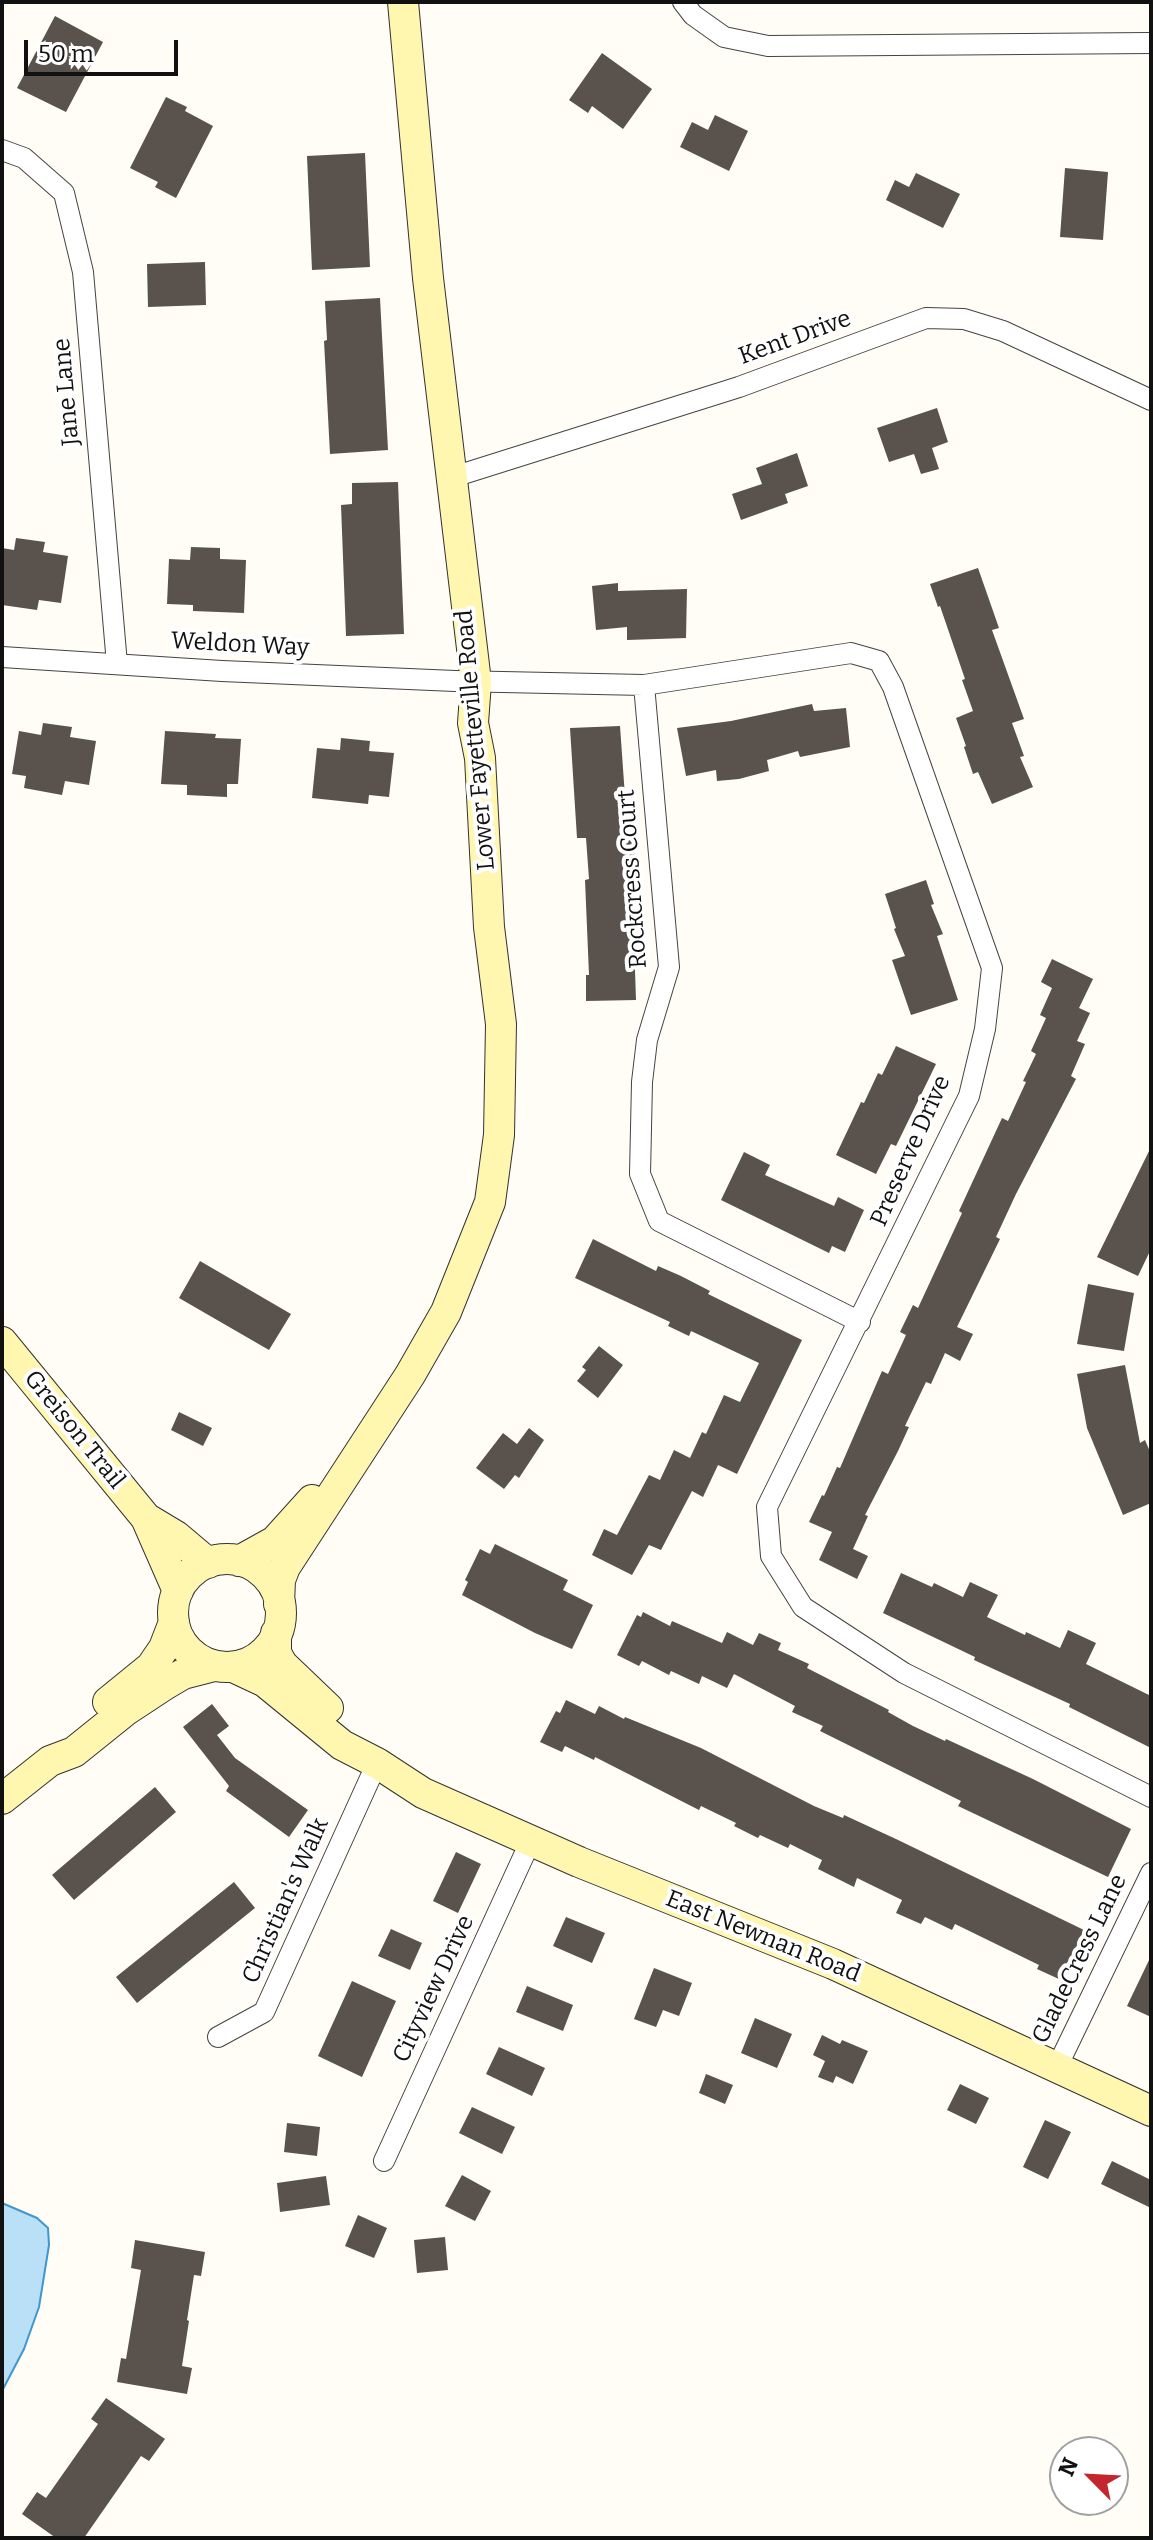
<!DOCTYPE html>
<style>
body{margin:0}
#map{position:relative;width:1153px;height:2540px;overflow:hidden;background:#fffdf5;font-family:Bitter,serif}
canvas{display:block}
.frame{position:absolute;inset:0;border:4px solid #111;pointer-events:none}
.north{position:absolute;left:1049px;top:2436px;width:80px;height:80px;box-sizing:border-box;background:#fff;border:2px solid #a0a0a0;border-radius:50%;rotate:294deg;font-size:22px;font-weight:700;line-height:32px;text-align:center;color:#111}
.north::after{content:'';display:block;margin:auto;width:28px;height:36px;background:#c4262e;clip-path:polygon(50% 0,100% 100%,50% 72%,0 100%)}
.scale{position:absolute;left:24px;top:40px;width:154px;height:36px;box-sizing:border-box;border:4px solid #111;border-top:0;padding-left:10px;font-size:24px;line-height:28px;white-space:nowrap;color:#111;-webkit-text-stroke:6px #fff;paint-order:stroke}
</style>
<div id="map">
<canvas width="1153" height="2540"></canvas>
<div class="frame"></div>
<div class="north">N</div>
<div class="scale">50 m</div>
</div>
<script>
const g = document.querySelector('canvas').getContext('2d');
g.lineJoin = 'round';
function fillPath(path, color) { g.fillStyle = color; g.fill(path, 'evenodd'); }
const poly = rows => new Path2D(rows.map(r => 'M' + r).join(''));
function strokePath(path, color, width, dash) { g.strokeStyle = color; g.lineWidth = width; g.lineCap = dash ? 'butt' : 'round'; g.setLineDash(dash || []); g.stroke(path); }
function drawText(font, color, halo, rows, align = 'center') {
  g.font = font + ' Bitter,serif'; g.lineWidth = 8; g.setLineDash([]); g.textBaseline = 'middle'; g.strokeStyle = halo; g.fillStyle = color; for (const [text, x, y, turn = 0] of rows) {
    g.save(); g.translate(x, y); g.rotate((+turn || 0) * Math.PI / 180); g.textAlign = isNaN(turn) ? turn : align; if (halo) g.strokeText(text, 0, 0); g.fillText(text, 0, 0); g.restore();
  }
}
const water = poly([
 [2,2203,37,2218,48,2228,49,2245,39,2307,24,2349,2,2391,2,2203]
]);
const building = poly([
 [55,16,103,42,66,112,17,88],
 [602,53,652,89,623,129,592,106,588,113,569,100],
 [166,97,187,107,185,111,213,126,176,198,155,187,158,182,130,168],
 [715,115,748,131,729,171,680,147,692,122,708,130],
 [365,153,370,267,312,270,307,156],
 [1065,168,1108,172,1103,240,1060,237],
 [916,173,960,194,943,228,886,200,895,180,909,187],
 [205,262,206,305,148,307,147,264],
 [380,298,388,450,330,454,324,341,327,340,325,301],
 [937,408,948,442,932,448,939,469,921,474,914,454,889,462,877,428],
 [797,453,808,486,785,494,788,503,741,520,732,494,762,484,756,468],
 [398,482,404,634,346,636,341,505,352,504,352,483],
 [16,538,45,542,43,552,68,556,61,603,39,600,37,610,2,605,2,548,14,550],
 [191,547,220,548,220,559,246,560,244,613,193,611,193,605,167,604,169,559,190,560],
 [978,568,999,628,992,630,1024,719,1012,723,1024,756,1020,757,1033,787,992,804,978,772,973,774,964,747,966,746,956,718,973,711,962,680,965,679,940,606,938,607,930,584],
 [618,583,618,591,687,589,686,638,627,640,627,627,596,630,592,586],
 [812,704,814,711,846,708,850,747,800,757,798,751,767,760,769,771,739,779,717,781,716,770,686,776,677,728,731,721],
 [43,723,72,727,70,737,96,741,89,785,65,781,62,795,24,788,26,776,12,774,19,731,41,735],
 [620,726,628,839,633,838,636,871,633,871,636,922,636,941,634,941,636,1000,586,1001,586,975,589,975,585,880,589,879,586,838,577,838,570,728],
 [165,731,216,734,215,738,241,739,238,784,227,784,227,797,187,795,187,785,161,784],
 [341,738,370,741,369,751,394,753,389,797,369,795,368,804,312,798,317,748,340,750],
 [926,880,934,904,931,905,943,934,937,936,958,1000,911,1015,892,960,905,956,894,929,896,928,885,894],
 [1052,959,1093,979,1079,1008,1090,1013,1077,1041,1085,1044,1071,1076,1076,1079,1016,1194,996,1237,1000,1239,957,1327,973,1334,960,1361,945,1353,931,1384,926,1382,905,1426,909,1427,898,1451,865,1515,868,1516,853,1549,868,1556,857,1579,819,1560,832,1532,809,1522,822,1495,824,1496,837,1467,840,1468,882,1371,888,1374,906,1335,900,1332,913,1305,918,1308,962,1213,959,1211,1002,1118,1008,1121,1026,1082,1023,1081,1036,1054,1031,1051,1046,1018,1040,1015,1052,988,1041,982],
 [896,1046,936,1064,896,1146,891,1144,876,1174,836,1155,861,1102,864,1103,878,1073,882,1075],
 [1151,1147,1151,1249,1138,1276,1097,1257],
 [744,1152,770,1165,765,1175,834,1206,838,1197,864,1210,845,1252,832,1246,829,1253,721,1200],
 [593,1239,656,1271,658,1266,681,1276,710,1291,708,1294,802,1340,737,1474,718,1465,703,1497,692,1491,661,1550,649,1545,632,1575,592,1555,604,1529,617,1535,649,1475,660,1480,674,1450,690,1458,702,1432,706,1434,724,1395,740,1402,759,1363,691,1331,689,1336,668,1326,670,1322,575,1278],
 [200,1261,291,1314,269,1350,179,1298],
 [1088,1284,1134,1293,1124,1351,1077,1344],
 [599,1346,623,1365,598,1398,577,1381,586,1370,582,1367],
 [1125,1365,1140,1443,1145,1440,1151,1454,1151,1503,1123,1515,1087,1428,1077,1374],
 [179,1412,212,1428,203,1446,171,1430],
 [529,1428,544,1440,519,1478,515,1475,504,1489,476,1468,503,1433,517,1444],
 [495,1544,568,1580,563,1590,593,1605,572,1649,535,1633,462,1595,468,1582,465,1580,480,1549,490,1554],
 [901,1573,932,1587,934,1583,963,1597,970,1582,998,1595,987,1617,1025,1635,1026,1632,1060,1648,1068,1630,1096,1643,1086,1664,1151,1696,1151,1748,1069,1707,1070,1704,974,1660,975,1657,883,1613],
 [643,1612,670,1626,672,1621,722,1643,727,1632,753,1645,759,1633,781,1643,778,1650,809,1664,807,1668,889,1710,888,1712,913,1726,945,1741,946,1739,1033,1779,1131,1829,1108,1877,958,1806,961,1801,820,1731,823,1726,792,1712,795,1706,734,1674,727,1688,702,1676,699,1684,671,1671,669,1675,642,1661,639,1666,617,1655,637,1615,641,1617],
 [566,1700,595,1714,599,1706,624,1719,625,1717,701,1748,814,1806,843,1818,844,1815,896,1839,1084,1930,1061,1980,1037,1969,1039,1965,955,1924,952,1930,925,1917,921,1924,896,1913,902,1900,857,1878,854,1887,818,1869,822,1860,790,1844,788,1848,760,1835,758,1838,734,1826,736,1823,701,1806,699,1810,595,1757,594,1760,565,1746,562,1752,540,1742,556,1711,560,1713],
 [212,1704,229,1726,217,1735,235,1758,308,1810,289,1837,226,1791,229,1786,183,1727],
 [155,1787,176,1812,74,1900,52,1875],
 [456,1852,481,1864,458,1913,433,1901],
 [234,1882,255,1908,137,2003,116,1977],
 [566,1917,605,1933,592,1963,553,1946],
 [391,1929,422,1943,410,1970,378,1956],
 [1151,1956,1151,2017,1127,2006],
 [654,1968,692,1983,679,2016,663,2010,656,2027,634,2019],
 [352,1981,396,2001,362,2077,318,2056],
 [527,1986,573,2005,563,2031,516,2012],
 [755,2018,792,2034,777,2068,741,2053],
 [822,2035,840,2044,842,2040,868,2051,853,2084,836,2076,833,2083,818,2077,825,2061,813,2055],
 [499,2047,545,2068,532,2096,486,2074],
 [706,2074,733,2085,725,2104,699,2093],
 [960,2084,989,2098,976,2124,947,2110],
 [472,2107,515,2127,502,2154,459,2133],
 [1045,2120,1071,2132,1048,2179,1023,2167],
 [287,2123,320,2127,317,2156,284,2152],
 [1112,2161,1151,2180,1151,2208,1101,2184],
 [462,2175,491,2191,475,2221,445,2206],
 [326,2176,330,2205,280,2212,277,2183],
 [358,2215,387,2228,374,2258,345,2246],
 [445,2237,448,2270,417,2273,414,2240],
 [135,2240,205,2252,201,2276,194,2275,187,2320,189,2321,182,2366,192,2368,187,2394,117,2382,121,2358,126,2359,141,2270,131,2268],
 [106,2398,165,2439,149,2461,141,2456,84,2538,56,2538,22,2514,37,2492,46,2498,98,2424,91,2419]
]);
const street = poly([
 [683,2,693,15,724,37,768,46,1151,43],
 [2,150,24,158,64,193,83,272,117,664],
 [450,478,739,387,926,318,964,319,1003,331,1151,400],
 [2,657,222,671,455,681,644,685,851,653,879,661,893,687,992,968,985,1029,969,1096,767,1507,771,1556,803,1607,904,1673,1151,1797],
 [644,685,669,967,647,1040,642,1082,640,1174,659,1221,860,1322],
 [218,2037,264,2012,377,1763],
 [1057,2067,1151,1873],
 [384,2161,531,1840]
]);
const secondary = poly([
 [2,1342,146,1518,178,1591],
 [146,1518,176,1536,208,1563],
 '173 1613a54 54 0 1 1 108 0a54 54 0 1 1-108 0Z',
 [239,1561,275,1541,312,1500],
 [279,1604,280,1580,285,1567,410,1375,446,1312,490,1202,499,1135,501,1024,489,927,480,758,473,723,476,682,428,278,403,2],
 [276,1633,276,1653,282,1664,328,1708],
 [233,1667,265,1682,342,1745,377,1763,423,1793,579,1862,833,1964,1151,2111],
 [108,1702,151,1667,164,1648,174,1622],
 [2,1799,50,1761,74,1752,125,1711,166,1684,183,1674,214,1666]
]);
const streetNames = [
 ["Kent Drive",795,338,-20],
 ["Jane Lane",67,392,-95],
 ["Weldon Way",240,645,3],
 ["Lower Fayetteville Road",476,740,-95],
 ["Rockcress Court",633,879,-94],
 ["Preserve Drive",911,1151,-66],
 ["Greison Trail",74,1430,51],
 ["Christian's Walk",286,1901,-66],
 ["East Newnan Road",763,1937,22],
 ["GladeCress Lane",1080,1959,-64],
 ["Cityview Drive",434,1989,-65]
];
fillPath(water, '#b9e0f7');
strokePath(water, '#3f96cf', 2);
fillPath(building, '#5a524d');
strokePath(street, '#444', 22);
strokePath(secondary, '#333', 32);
strokePath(street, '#fff', 20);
strokePath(secondary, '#fff6b0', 30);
drawText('24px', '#111', '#fff', streetNames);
</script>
